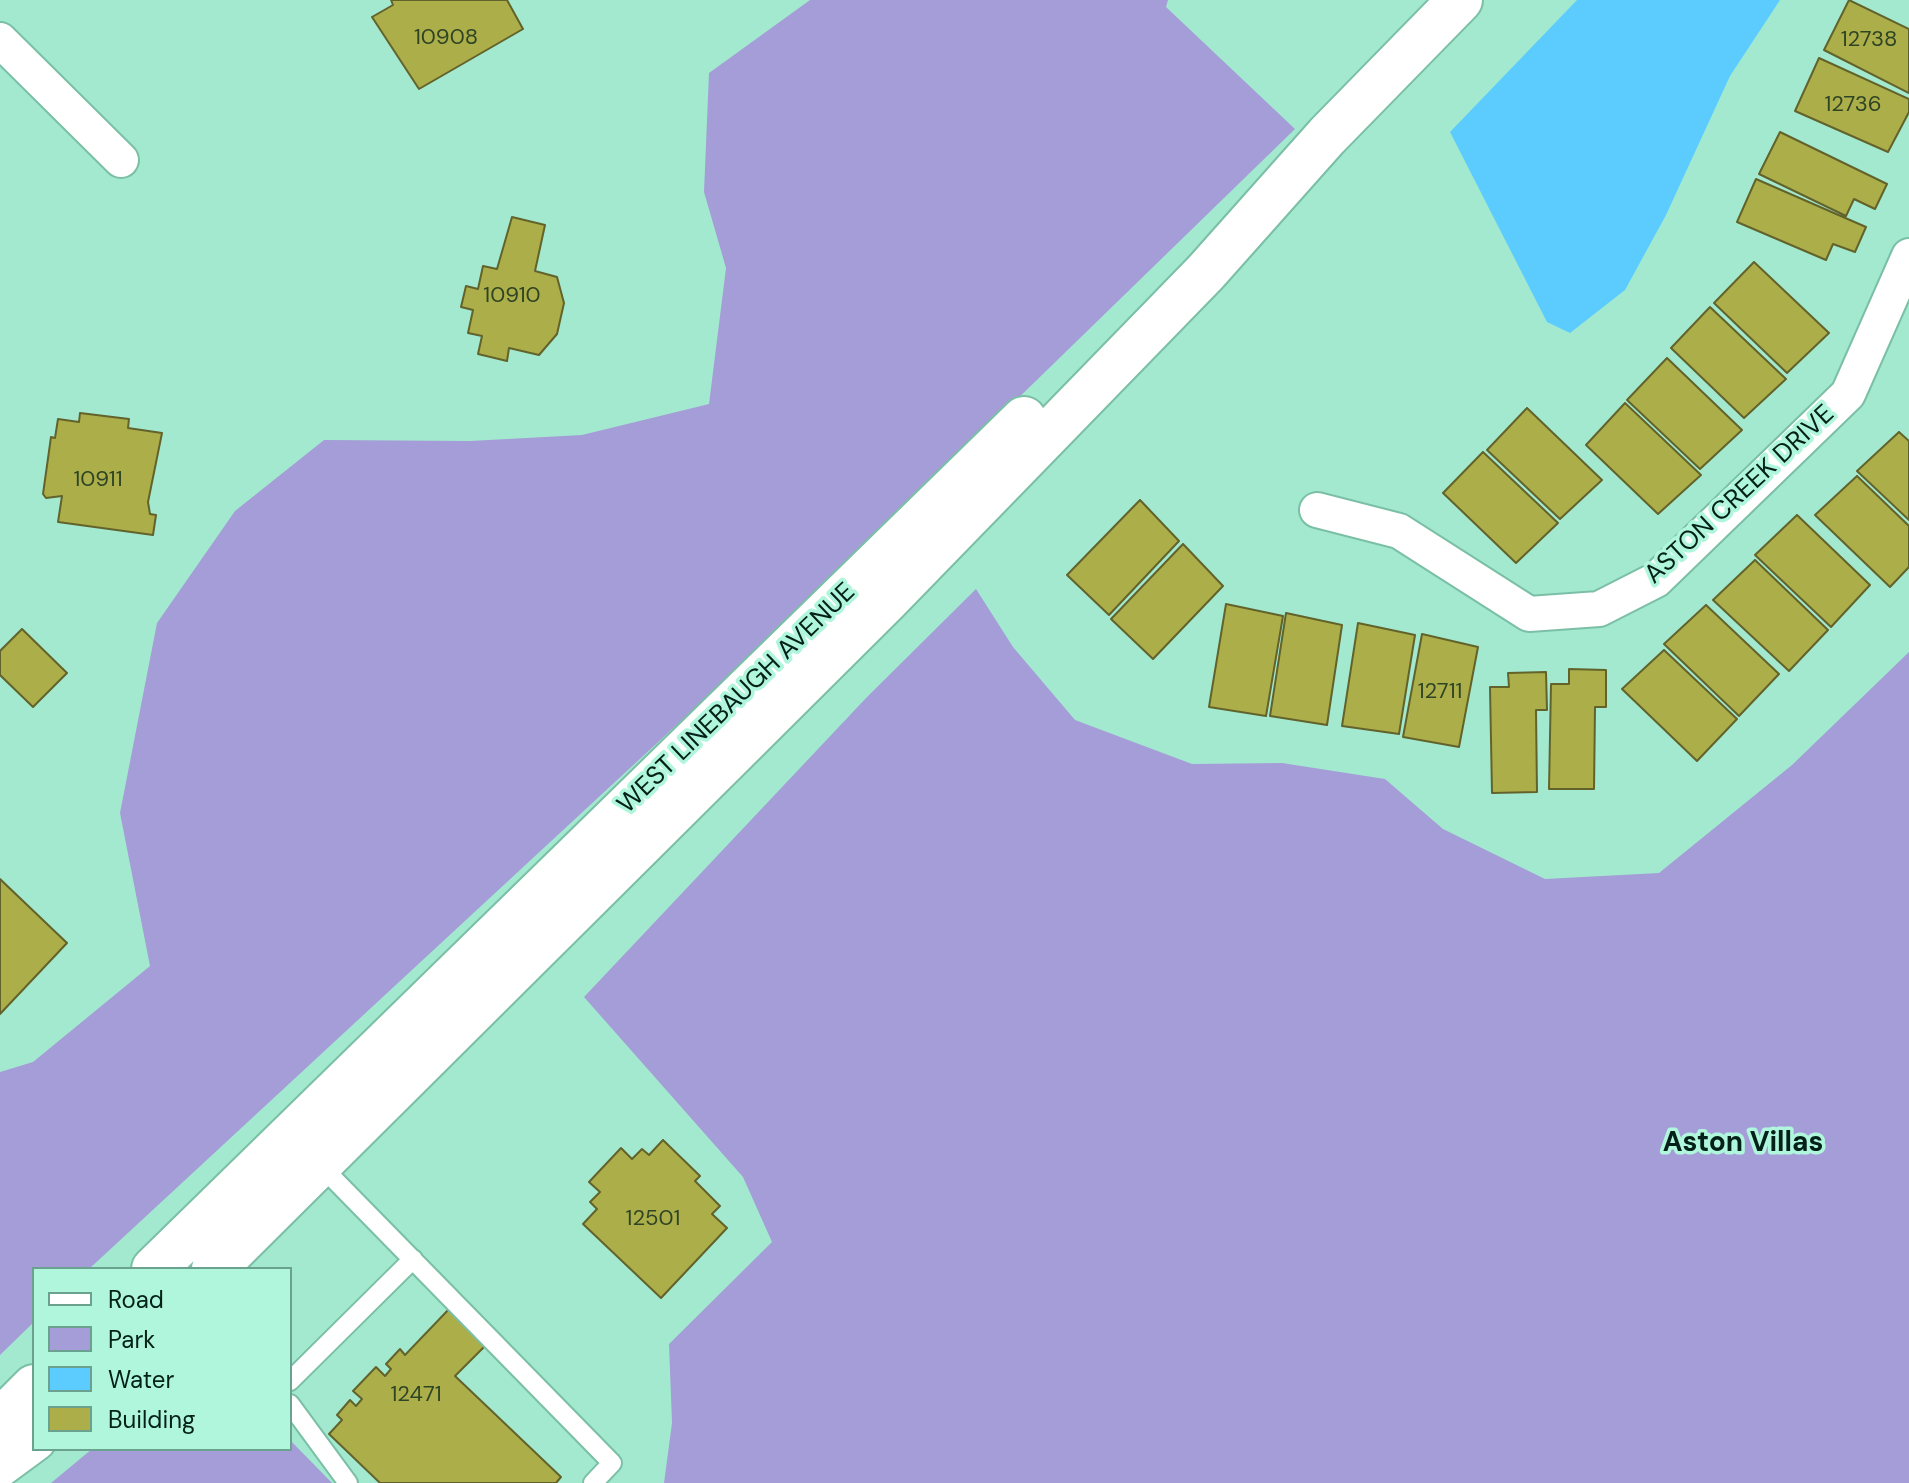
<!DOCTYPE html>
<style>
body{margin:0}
#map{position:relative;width:1909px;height:1483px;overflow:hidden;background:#a3e9d0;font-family:"DM Sans",sans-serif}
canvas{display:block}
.legend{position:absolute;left:32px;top:1267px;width:260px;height:184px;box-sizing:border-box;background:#b0f6dd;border:2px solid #6ba18f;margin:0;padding:10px 14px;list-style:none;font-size:24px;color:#042119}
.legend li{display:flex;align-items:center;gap:16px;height:40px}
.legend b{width:40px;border:2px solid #6ba18f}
</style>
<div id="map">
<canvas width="1909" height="1483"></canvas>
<ul class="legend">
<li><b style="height:10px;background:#fff"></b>Road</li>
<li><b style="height:22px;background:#a59dd7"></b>Park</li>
<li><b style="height:22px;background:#5bccfd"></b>Water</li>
<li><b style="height:22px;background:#acae49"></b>Building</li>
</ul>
</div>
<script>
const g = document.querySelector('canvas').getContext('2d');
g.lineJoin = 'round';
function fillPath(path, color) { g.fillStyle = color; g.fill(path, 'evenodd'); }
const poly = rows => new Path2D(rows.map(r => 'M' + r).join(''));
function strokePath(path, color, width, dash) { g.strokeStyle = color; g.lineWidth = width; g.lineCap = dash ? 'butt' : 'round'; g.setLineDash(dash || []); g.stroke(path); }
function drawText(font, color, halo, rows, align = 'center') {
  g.font = font + ' "DM Sans",sans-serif'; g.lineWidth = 7; g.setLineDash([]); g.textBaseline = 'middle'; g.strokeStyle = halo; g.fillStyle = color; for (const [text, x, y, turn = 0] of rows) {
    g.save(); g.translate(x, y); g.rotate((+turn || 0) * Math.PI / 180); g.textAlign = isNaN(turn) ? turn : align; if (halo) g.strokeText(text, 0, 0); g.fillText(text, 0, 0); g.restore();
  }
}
const green = poly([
 [810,0,1168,0,1166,7,1295,129,790,620,89,1269,34,1269,34,1322,0,1355,0,1072,33,1062,150,966,120,813,157,623,235,511,324,440,470,441,582,435,709,404,726,268,704,192,709,73],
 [976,589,1013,647,1075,720,1192,764,1282,763,1385,779,1443,829,1545,879,1659,873,1792,765,1909,652,1909,1483,664,1483,672,1423,669,1344,772,1242,743,1177,584,997,867,697],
 [290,1440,332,1483,51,1483,92,1449,290,1449]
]);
const water = poly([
 [1577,0,1780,0,1730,76,1666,215,1625,290,1570,333,1547,322,1450,132]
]);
const building = poly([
 [391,0,507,0,523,29,419,89,372,17,393,5,391,0],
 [1849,0,1909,29,1909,93,1824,50,1849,0],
 [1819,58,1909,99,1909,112,1888,152,1795,111,1819,58],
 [1780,132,1887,184,1875,209,1854,199,1846,216,1759,174,1780,132],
 [1756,179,1866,227,1855,252,1833,244,1826,260,1737,222,1756,179],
 [512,217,545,225,535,271,557,277,564,303,557,334,539,355,509,348,507,361,478,354,482,336,468,333,473,310,461,307,466,286,478,289,483,266,497,269,512,217],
 [1754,262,1829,333,1787,373,1714,303,1754,262],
 [1710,307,1786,379,1744,418,1671,348,1710,307],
 [1667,358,1742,430,1700,469,1627,400,1667,358],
 [1625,403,1701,475,1658,514,1586,445,1625,403],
 [1527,408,1602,480,1560,519,1487,450,1527,408],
 [80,413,129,419,128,428,162,433,148,502,150,514,156,515,153,535,58,522,62,496,46,498,43,494,51,437,55,438,58,419,79,422,80,413],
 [1899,432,1909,441,1909,520,1857,471,1899,432],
 [1483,452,1558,523,1516,563,1443,493,1483,452],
 [1857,476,1909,526,1909,567,1890,587,1815,515,1857,476],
 [1140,500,1179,541,1109,615,1067,575,1140,500],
 [1797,515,1870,585,1831,627,1755,555,1797,515],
 [1183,544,1223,586,1153,659,1111,619,1183,544],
 [1755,560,1828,630,1789,671,1713,600,1755,560],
 [1226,604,1283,616,1266,716,1209,707,1226,604],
 [1706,605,1779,674,1739,716,1664,644,1706,605],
 [1286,613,1342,625,1327,725,1270,716,1286,613],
 [1358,623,1415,635,1399,734,1342,726,1358,623],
 [22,629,67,673,33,707,0,675,0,651,22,629],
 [1422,634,1478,647,1459,747,1403,737,1422,634],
 [1664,650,1737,719,1697,761,1622,689,1664,650],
 [1569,669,1606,670,1606,707,1595,707,1594,789,1549,789,1551,684,1569,684,1569,669],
 [1546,672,1547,710,1536,710,1537,792,1492,793,1490,687,1509,687,1508,673,1546,672],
 [0,879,67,943,0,1014,0,879],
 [663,1140,700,1176,695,1181,720,1206,712,1214,727,1228,661,1298,583,1224,597,1209,590,1202,600,1192,589,1182,621,1148,632,1159,642,1149,649,1155,663,1140],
 [450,1308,487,1344,455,1376,561,1477,556,1483,380,1483,329,1434,342,1420,337,1415,350,1400,356,1406,362,1399,353,1391,376,1367,385,1376,391,1369,386,1364,400,1349,405,1355,450,1308]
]);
const service = poly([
 [321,1166,612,1463,593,1483],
 [290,1381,413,1259],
 [290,1404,348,1483]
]);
const minor = poly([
 [0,40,121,160],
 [1317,510,1399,531,1529,614,1599,609,1656,580,1848,394,1909,256]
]);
const secondary = poly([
 [154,1269,1024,419],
 [214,1269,887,600,1206,272,1327,136,1460,0],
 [0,1421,34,1387],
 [0,1464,34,1439]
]);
const numberNames = [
 ["10908",446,38],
 ["12738",1869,40],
 ["12736",1853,105],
 ["10910",512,296],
 ["10911",98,480],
 ["12711",1440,692],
 ["12501",653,1219],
 ["12471",416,1395]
];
const streetNames = [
 ["ASTON CREEK DRIVE",1740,495,-43],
 ["WEST LINEBAUGH AVENUE",737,699,-44]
];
const neighbourhoodNames = [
 ["Aston Villas",1743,1144]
];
fillPath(green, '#a59dd7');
fillPath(water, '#5bccfd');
fillPath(building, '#acae49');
strokePath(building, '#62632b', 2);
strokePath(service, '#7abfa6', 22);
strokePath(minor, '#7abfa6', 38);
strokePath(secondary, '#7abfa6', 48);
strokePath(service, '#fff', 18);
strokePath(minor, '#fff', 34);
strokePath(secondary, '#fff', 44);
drawText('22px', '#2e4425', null, numberNames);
drawText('26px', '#042119', '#b0f6dd', streetNames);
drawText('bold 28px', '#042119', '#b0f6dd', neighbourhoodNames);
</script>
